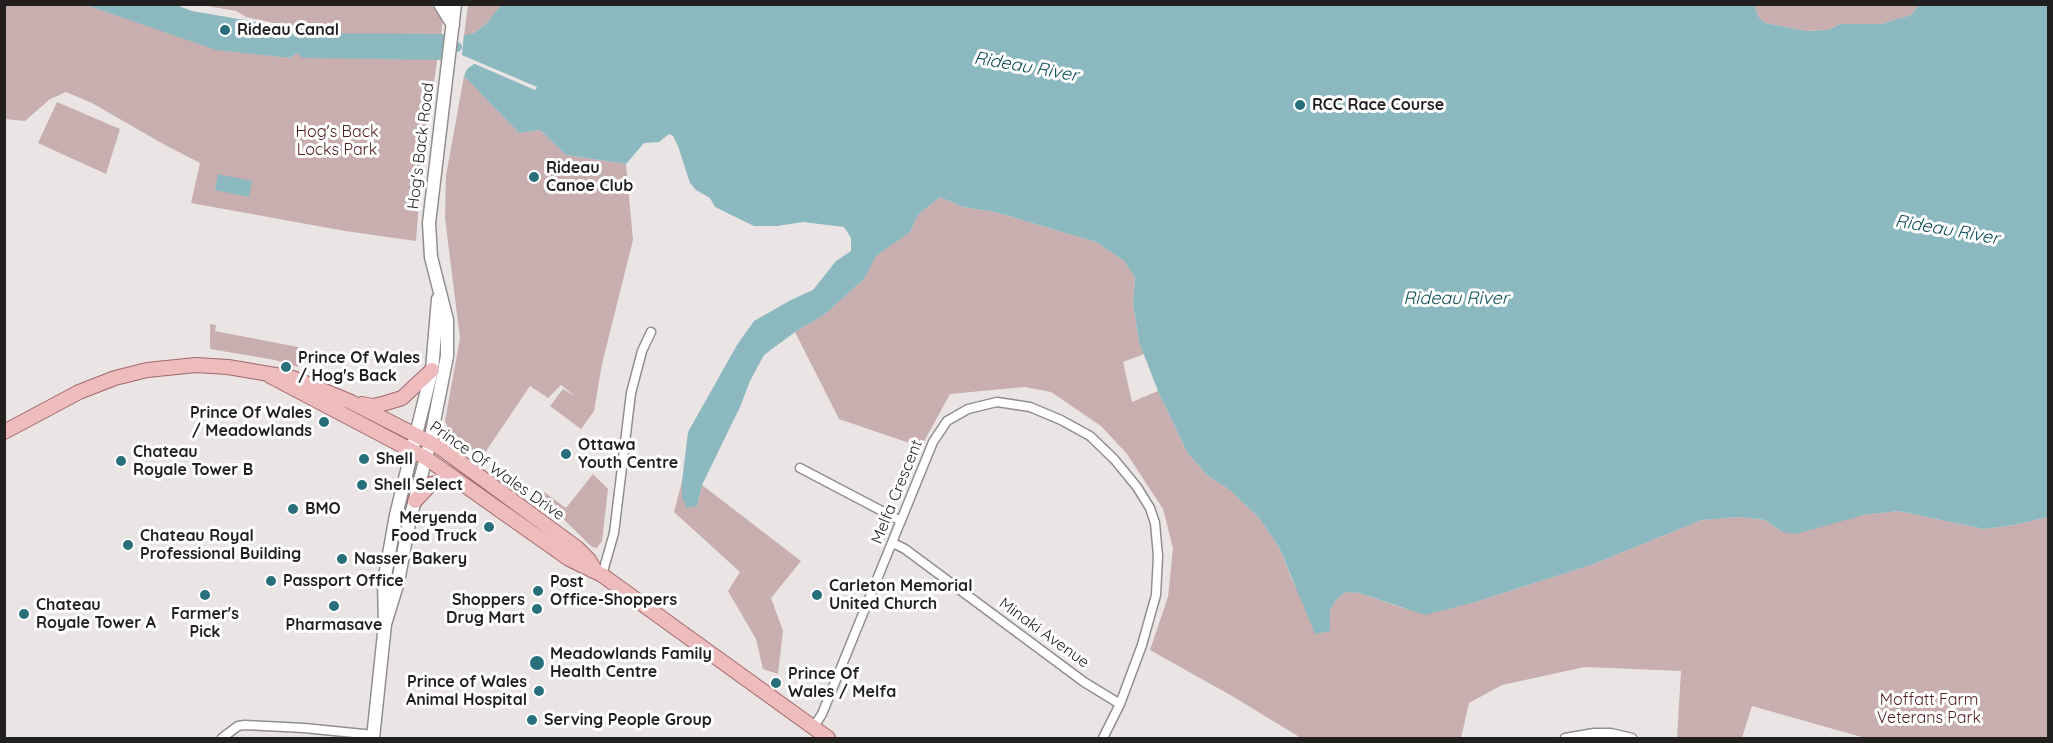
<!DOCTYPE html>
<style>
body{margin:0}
#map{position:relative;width:2053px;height:743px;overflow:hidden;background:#eae4e4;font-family:Quicksand,sans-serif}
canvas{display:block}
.frame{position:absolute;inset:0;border:6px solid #221f1f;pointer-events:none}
</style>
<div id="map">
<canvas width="2053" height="743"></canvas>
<div class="frame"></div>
</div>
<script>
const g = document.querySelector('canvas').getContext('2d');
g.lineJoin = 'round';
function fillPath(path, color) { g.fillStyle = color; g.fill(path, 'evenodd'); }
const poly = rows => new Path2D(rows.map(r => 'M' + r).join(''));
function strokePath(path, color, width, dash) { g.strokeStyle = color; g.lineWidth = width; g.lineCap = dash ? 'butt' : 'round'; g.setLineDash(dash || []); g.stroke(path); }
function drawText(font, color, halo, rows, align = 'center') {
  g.font = font + ' Quicksand,sans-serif'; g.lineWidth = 6; g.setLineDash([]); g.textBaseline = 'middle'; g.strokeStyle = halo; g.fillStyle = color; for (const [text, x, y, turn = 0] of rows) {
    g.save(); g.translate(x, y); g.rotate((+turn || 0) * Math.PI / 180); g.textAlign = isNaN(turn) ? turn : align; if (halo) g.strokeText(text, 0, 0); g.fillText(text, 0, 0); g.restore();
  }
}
const green = poly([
 [5,5,86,5,216,49,291,58,295,54,304,53,438,55,422,164,416,241,345,231,191,203,200,163,165,145,92,103,66,92,50,99,25,121,5,119],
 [202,5,431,5,443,17,441,37,297,36,295,34,292,27,246,17,236,11],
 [468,5,502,5,487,23,474,33,464,36],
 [1754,5,1919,5,1911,15,1881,24,1840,24,1828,30,1807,31,1765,23,1758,16],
 [464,76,519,133,540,130,566,155,626,164,633,240,602,364,594,411,581,429,550,406,563,389,576,397,561,385,548,398,530,386,482,457,450,434,445,421,460,338,445,218,446,176],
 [57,102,120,129,106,174,38,143],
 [940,197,963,207,995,212,1096,242,1124,261,1135,277,1133,303,1139,342,1144,354,1123,362,1132,402,1158,391,1187,452,1207,475,1231,491,1259,518,1279,547,1293,582,1330,631,1330,610,1336,600,1345,592,1359,593,1403,608,1472,603,1591,565,1702,520,1740,517,1765,520,1782,532,1864,515,1898,511,1984,529,2014,525,2048,517,2048,738,1865,738,1752,706,1742,738,1677,738,1681,671,1585,667,1502,685,1469,703,1461,738,1301,738,1232,696,1150,650,1168,597,1173,548,1163,509,1127,454,1101,426,1051,392,1025,387,950,394,921,447,839,419,795,332,824,315,864,279,875,256,910,232,918,215],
 [210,324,216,325,215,331,298,347,298,367,275,360,210,349],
 [593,474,608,489,602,541,597,548,592,547,539,495,544,492,566,508],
 [682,481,682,497,697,506,702,485,801,561,771,598,783,631,778,674,763,669,756,639,728,591,740,572,674,512]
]);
const water = poly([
 [502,4,1754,4,1758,16,1765,23,1807,31,1828,30,1840,24,1881,24,1911,15,1919,5,2048,5,2048,517,2014,525,1984,529,1898,511,1864,515,1796,534,1782,532,1765,520,1740,517,1702,520,1591,565,1472,603,1425,615,1359,593,1345,592,1336,600,1330,610,1330,631,1315,634,1279,547,1259,518,1231,491,1207,475,1187,452,1158,391,1139,342,1133,303,1135,277,1124,261,1096,242,995,212,963,207,940,197,918,215,910,232,876,256,864,279,824,315,795,332,764,355,750,381,740,407,702,485,697,506,687,508,682,497,682,481,688,432,737,345,754,321,791,300,813,290,836,261,851,251,851,238,844,227,803,222,777,226,754,226,715,207,710,198,696,190,690,183,678,146,673,136,669,134,659,142,644,143,626,164,566,155,540,130,519,133,464,76,467,69,474,64,476,61,447,55,449,39,474,33,487,23],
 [86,5,176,5,192,11,291,28,294,36,303,38,304,53,295,54,291,58,216,50],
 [218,174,252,181,249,197,215,190]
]);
const pier = poly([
 [464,32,462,55,537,87,535,90,461,58,446,58,448,36]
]);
const canal = poly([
 [303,38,431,39,449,39,447,55,304,53,303,38],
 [289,43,307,45,457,47]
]);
const minor = poly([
 [800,468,901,521],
 [893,543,905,549,1084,682,1120,704],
 [602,575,614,533,631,393,642,351,651,332],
 [813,728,822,714,933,442,947,421,968,409,997,402,1030,407,1061,420,1090,436,1114,459,1137,487,1150,508,1155,523,1158,556,1156,595,1142,645,1120,704,1103,738],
 [222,738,238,726,245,725,304,728,374,735],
 [1565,738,1594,733,1611,733,1632,738]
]);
const secondary = poly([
 [440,4,453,25],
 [385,624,398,582,409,523,430,442,447,356,447,320,431,257,429,223,455,4],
 [373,738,385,624,384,582,396,515,432,370,438,299]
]);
const primary = poly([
 [270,376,426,458,569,559,602,575,828,738],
 [362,404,373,406,386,403,402,398,432,370],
 [4,432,79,392,115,378,147,370,196,365,228,367,293,378,351,402,441,448,577,548,589,560,595,570],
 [415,501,431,484,456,479]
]);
const markers = [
 [225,30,6,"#276f7b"],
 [1300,105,6,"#276f7b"],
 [534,177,6,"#276f7b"],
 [286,367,6,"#276f7b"],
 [324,422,6,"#276f7b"],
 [566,454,6,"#276f7b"],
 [364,459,6,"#276f7b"],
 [121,461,6,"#276f7b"],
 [362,485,6,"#276f7b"],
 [293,509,6,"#276f7b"],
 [489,527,6,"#276f7b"],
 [128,545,6,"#276f7b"],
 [342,559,6,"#276f7b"],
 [271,581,6,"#276f7b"],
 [538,591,6,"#276f7b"],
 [205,595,6,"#276f7b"],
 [817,595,6,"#276f7b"],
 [334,606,6,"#276f7b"],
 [537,609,6,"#276f7b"],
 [24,614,6,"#276f7b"],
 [537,663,8,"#276f7b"],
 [776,683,6,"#276f7b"],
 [539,691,6,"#276f7b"],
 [532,720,6,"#276f7b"]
];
const poiNames = [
 ["Rideau Canal",237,30],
 ["RCC Race Course",1312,105],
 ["Rideau",546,168],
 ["Canoe Club",546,186],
 ["Prince Of Wales",298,358],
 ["/ Hog's Back",298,376],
 ["Prince Of Wales",312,413,"right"],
 ["/ Meadowlands",312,431,"right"],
 ["Ottawa",578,445],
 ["Youth Centre",578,463],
 ["Chateau",133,452],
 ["Royale Tower B",133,470],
 ["Shell",376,459],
 ["Shell Select",374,485],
 ["BMO",305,509],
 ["Meryenda",477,518,"right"],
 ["Food Truck",477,536,"right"],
 ["Chateau Royal",140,536],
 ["Professional Building",140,554],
 ["Nasser Bakery",354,559],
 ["Passport Office",283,581],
 ["Post",550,582],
 ["Office-Shoppers",550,600],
 ["Carleton Memorial",829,586],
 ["United Church",829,604],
 ["Shoppers",525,600,"right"],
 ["Drug Mart",525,618,"right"],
 ["Chateau",36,605],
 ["Royale Tower A",36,623],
 ["Farmer's",205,614,"center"],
 ["Pick",205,632,"center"],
 ["Pharmasave",334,625,"center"],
 ["Meadowlands Family",550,654],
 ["Health Centre",550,672],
 ["Prince Of",788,674],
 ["Wales / Melfa",788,692],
 ["Prince of Wales",527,682,"right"],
 ["Animal Hospital",527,700,"right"],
 ["Serving People Group",544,720]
];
const parkNames = [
 ["Hog's Back",337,132],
 ["Locks Park",337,150],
 ["Moffatt Farm",1929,700],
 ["Veterans Park",1929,718]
];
const streetNames = [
 ["Hog's Back Road",421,146,-83],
 ["Prince Of Wales Drive",497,471,35],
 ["Melfa Crescent",897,492,-68],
 ["Minaki Avenue",1044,633,36]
];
const waterNames = [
 ["Rideau River",1026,67,10],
 ["Rideau River",1947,230,10],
 ["Rideau River",1456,299]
];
fillPath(green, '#c8aeae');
fillPath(water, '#8cb8c0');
fillPath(pier, '#eae4e4');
strokePath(canal, '#8cb8c0', 10);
strokePath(minor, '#938e8e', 11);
strokePath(secondary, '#938e8e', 15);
strokePath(primary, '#a0686a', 16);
strokePath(minor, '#fff', 8);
strokePath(secondary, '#fff', 12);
strokePath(primary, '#efbcbe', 14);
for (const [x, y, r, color] of markers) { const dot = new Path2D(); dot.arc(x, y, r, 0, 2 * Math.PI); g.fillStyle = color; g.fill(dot); strokePath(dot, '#fff', 2); }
drawText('bold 16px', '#221f1f', '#fff', poiNames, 'left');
drawText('16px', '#501c20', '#fff', parkNames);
drawText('16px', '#221f1f', '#fff', streetNames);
drawText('italic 18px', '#0e4e58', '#fff', waterNames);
</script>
